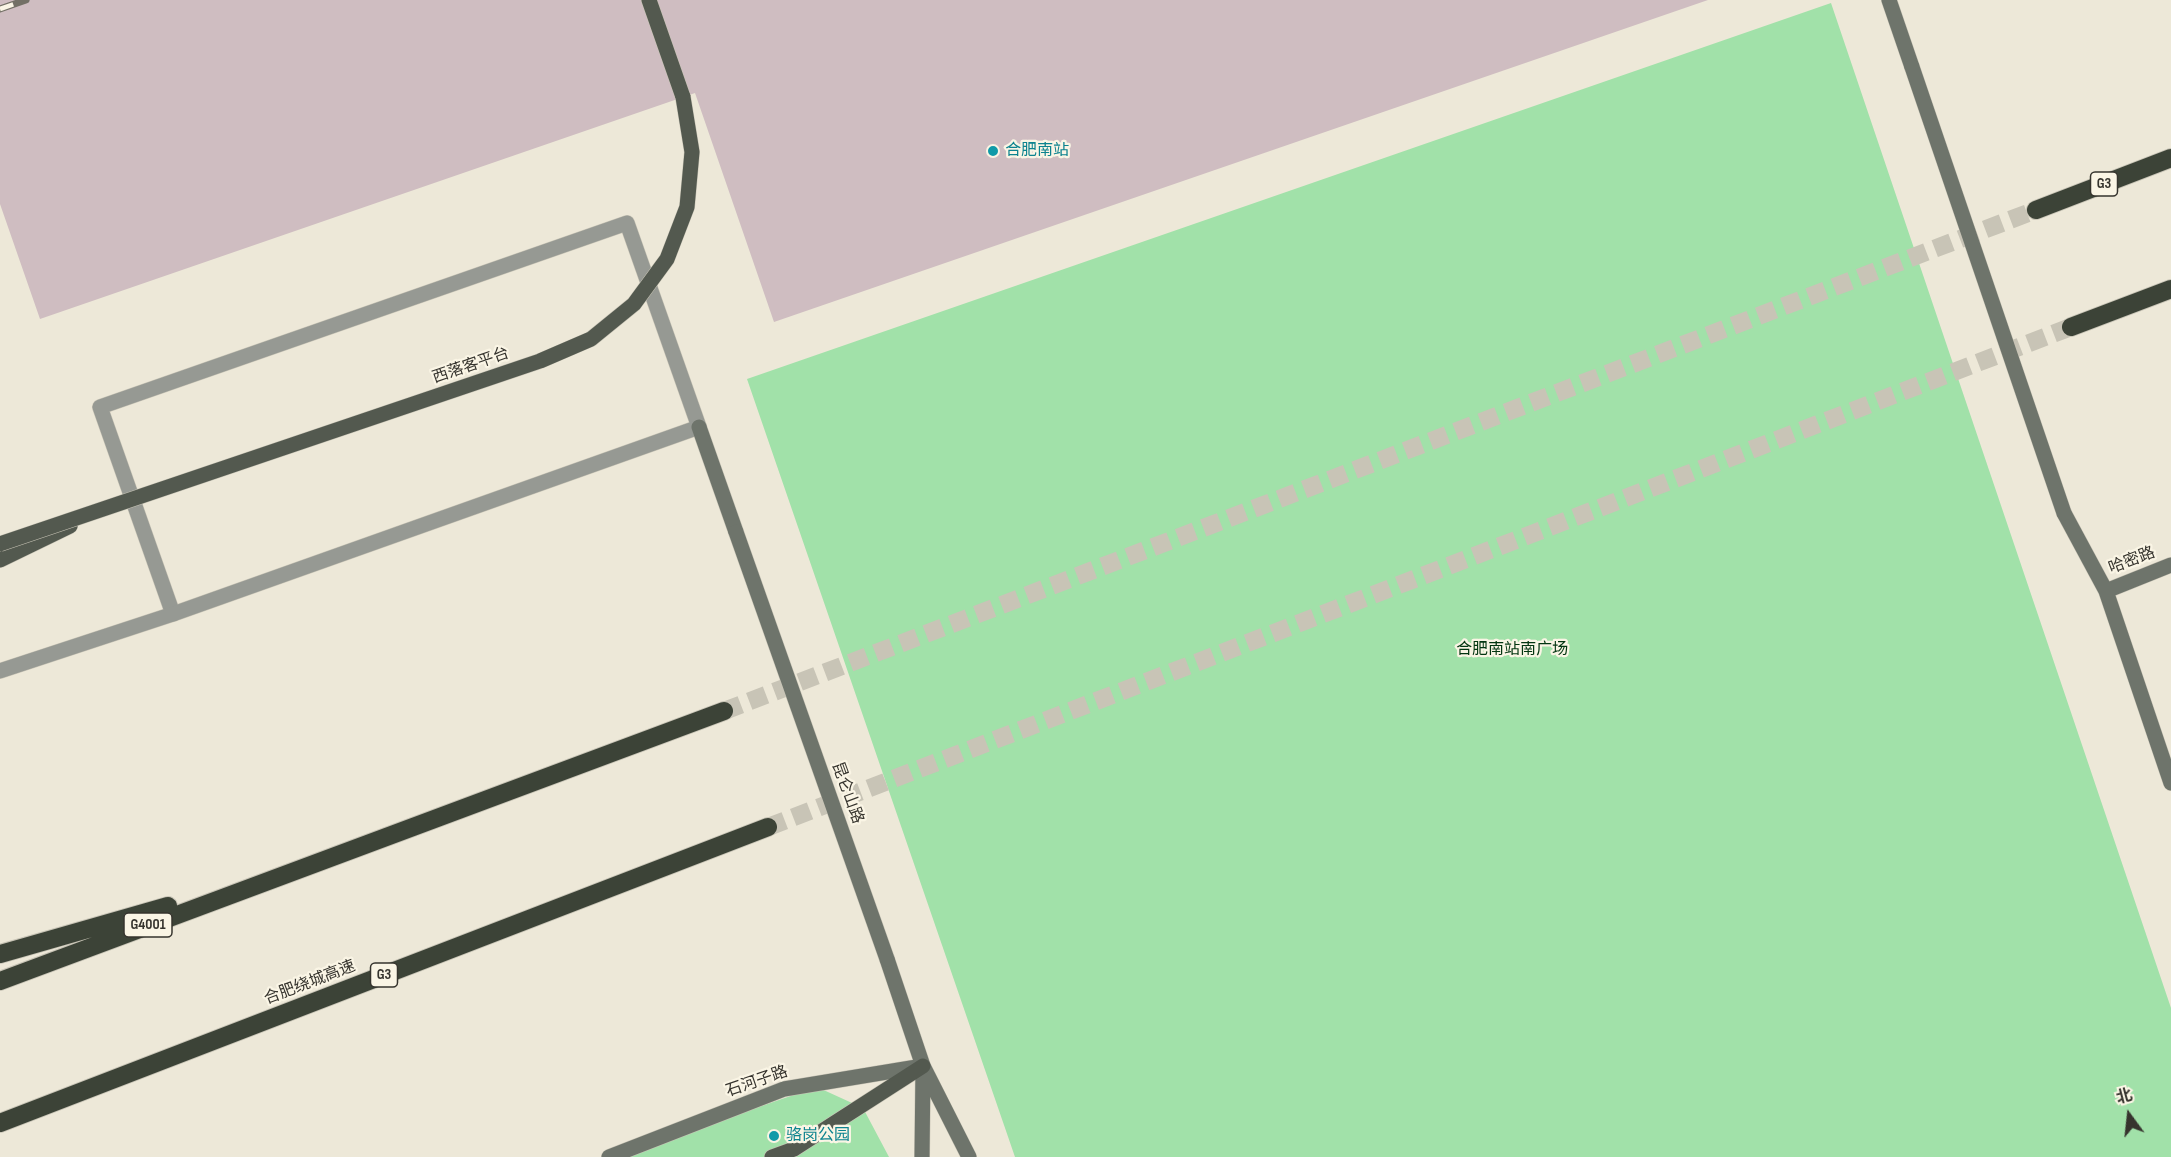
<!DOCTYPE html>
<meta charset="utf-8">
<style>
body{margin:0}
#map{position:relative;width:2171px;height:1157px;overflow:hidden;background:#ede8d8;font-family:"Sofia Sans Condensed","Noto Sans SC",sans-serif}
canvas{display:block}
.north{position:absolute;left:2099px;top:1085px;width:60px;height:60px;-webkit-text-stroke:4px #faf5e5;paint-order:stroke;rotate:345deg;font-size:16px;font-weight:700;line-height:24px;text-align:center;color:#36342e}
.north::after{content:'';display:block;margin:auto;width:21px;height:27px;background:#36342e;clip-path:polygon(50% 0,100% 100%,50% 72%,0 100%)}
</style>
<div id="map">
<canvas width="2171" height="1157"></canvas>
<div class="north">北</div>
</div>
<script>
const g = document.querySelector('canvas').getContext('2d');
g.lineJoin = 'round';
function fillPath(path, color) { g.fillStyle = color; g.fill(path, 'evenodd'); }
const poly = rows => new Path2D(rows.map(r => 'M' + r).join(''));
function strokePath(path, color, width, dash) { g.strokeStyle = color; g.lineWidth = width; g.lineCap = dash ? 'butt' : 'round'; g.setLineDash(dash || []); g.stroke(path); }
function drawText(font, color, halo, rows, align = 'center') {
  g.font = font + ' "Sofia Sans Condensed","Noto Sans SC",sans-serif'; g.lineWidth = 4.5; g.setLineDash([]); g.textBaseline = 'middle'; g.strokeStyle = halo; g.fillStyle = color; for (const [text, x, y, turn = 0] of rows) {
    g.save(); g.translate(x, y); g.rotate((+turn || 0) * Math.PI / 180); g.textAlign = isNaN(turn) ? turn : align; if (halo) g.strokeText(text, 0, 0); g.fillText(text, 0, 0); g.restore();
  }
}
const green = poly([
 [1831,3,2171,1008,2171,1157,1015,1157,747,379],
 [817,1087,863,1108,889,1157,612,1157]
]);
const building = poly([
 [0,0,1708,0,774,322,695,93,40,319,0,204]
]);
const highwayTunnel = poly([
 [724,711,2036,210],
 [768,827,2071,327]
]);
const lane = poly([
 [173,614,100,407,627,223,699,427]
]);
const street = poly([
 [0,671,173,614,699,427]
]);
const secondary = poly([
 [1889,0,1912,67],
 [699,427,736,532],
 [2064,513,2106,591,2171,783],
 [2106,591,2171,565],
 [887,959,923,1066,969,1157],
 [609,1157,784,1089,923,1066],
 [922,1157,923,1069]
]);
const primary = poly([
 [649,0,683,97],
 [0,560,70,526],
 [772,1157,794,1149,923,1066]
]);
const highway = poly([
 [2036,210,2171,158],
 [2071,327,2171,289],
 [0,954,168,906],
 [0,981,724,711],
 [0,1123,768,827]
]);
const rail = poly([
 [0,9,26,0]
]);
const secondaryBridge = poly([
 [1912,67,2064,513],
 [736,532,887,959]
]);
const primaryBridge = poly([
 [0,544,540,361,591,339,634,304,667,259,687,207,692,152,683,97]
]);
const markers = [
 [993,151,6,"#0f9aa8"],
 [774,1136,6,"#0f9aa8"]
];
const shields = [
 [2104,184,27],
 [148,925,48],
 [384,975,27]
];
const shieldNames = [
 ["G3",2104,184],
 ["G4001",148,925],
 ["G3",384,975]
];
const cultureNames = [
 ["合肥南站",1005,151],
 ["骆岗公园",786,1136]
];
const streetNames = [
 ["西落客平台",471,366,-19],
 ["哈密路",2132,561,-21],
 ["昆仑山路",847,793,70],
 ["合肥绕城高速",310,983,-21],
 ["石河子路",757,1082,-19]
];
const parkNames = [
 ["合肥南站南广场",1512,650]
];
fillPath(green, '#a1e1a9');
fillPath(building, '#cfbdc1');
strokePath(highwayTunnel, '#c8c4b6', 18, [18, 9]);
strokePath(lane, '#c8c4b6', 16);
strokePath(street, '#c8c4b6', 16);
strokePath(secondary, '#c8c4b6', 16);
strokePath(primary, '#c8c4b6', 16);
strokePath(highway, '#c8c4b6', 20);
strokePath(lane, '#969993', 15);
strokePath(street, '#969993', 15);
strokePath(secondary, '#6e746b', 15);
strokePath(primary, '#53594f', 15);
strokePath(highway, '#3c4337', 18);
strokePath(rail, '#737066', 7);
strokePath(rail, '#faf5e5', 4.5, [14]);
strokePath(secondaryBridge, '#c8c4b6', 16, []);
strokePath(primaryBridge, '#c8c4b6', 16, []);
strokePath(secondaryBridge, '#6e746b', 15);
strokePath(primaryBridge, '#53594f', 15);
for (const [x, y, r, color] of markers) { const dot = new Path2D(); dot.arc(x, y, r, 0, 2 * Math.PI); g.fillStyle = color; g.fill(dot); strokePath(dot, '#faf5e5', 2); }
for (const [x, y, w] of shields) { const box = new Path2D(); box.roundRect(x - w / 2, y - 12, w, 24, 4.5); g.fillStyle = '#faf5e5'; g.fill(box); strokePath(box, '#36342e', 1.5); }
drawText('bold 15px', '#36342e', null, shieldNames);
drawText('16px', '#0d838f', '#faf5e5', cultureNames, 'left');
drawText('16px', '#36342e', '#faf5e5', streetNames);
drawText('16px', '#033611', '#faf5e5', parkNames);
</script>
